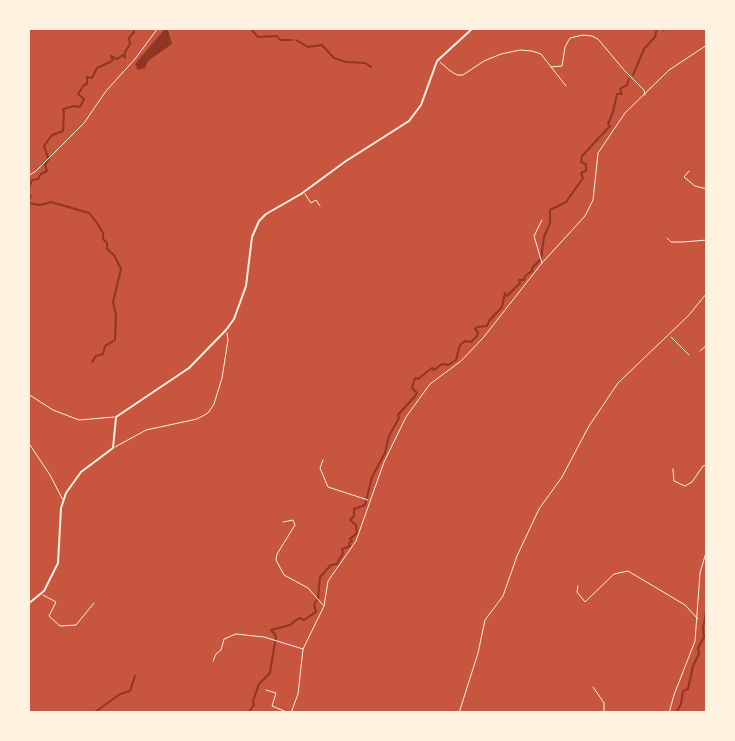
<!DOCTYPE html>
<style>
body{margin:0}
#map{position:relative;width:735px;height:741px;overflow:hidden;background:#c8553d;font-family:"Fira Sans Condensed",sans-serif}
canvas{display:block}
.frame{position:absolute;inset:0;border:30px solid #fff3e0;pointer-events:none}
</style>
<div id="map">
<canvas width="735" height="741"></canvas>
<div class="frame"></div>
</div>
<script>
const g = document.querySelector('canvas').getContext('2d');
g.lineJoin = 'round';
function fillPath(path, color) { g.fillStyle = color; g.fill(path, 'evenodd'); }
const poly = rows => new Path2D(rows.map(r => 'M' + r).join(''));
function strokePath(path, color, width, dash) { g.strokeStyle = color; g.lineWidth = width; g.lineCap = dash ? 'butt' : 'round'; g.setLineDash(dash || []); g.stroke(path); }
const water = poly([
 [164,30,168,30,172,44,148,61,145,68,138,70,135,64]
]);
const stream = poly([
 [250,28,258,37,277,36,280,40,292,40],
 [661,28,663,30,667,28],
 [296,40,308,47,322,45,334,58,346,62,365,63,371,67],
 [633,75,644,49,655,37,657,28],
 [48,158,44,146,52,135,63,131,64,112,63,109,74,106,80,107,84,99,78,94,84,85,87,84,87,77,92,78,97,68,110,62,113,60,111,56,117,59,123,55,125,58,125,52,130,44,129,38,134,32,133,28],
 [28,190,32,180,38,179,41,174,47,171,45,165,49,159],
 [28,195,31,196,28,201],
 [28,203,40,205,51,202,89,213,97,223,103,233,103,239,107,243,107,249,114,255,121,269,113,302,116,315,115,340,105,346,103,354,96,356,92,362],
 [94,713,120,694,130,691,135,676],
 [248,713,254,705,253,701,259,684,270,673,276,636,271,630,290,625,299,618,304,620,316,612,314,604,318,599,320,577,331,565,337,564,343,553,342,549,350,546,349,543,352,541,350,539,357,533,356,525,350,520,354,516,354,509,365,505,372,477,385,453,389,436,399,418,398,415,415,396,417,393,412,388,415,378,418,379,432,368,434,370,442,364,448,365,456,360,460,345,465,341,471,342,477,336,478,332,475,329,477,327,487,326,489,321,502,307,505,293,507,296,520,283,519,280,524,280,525,276,532,271,532,268,541,259,544,237,550,223,550,210,566,202,583,178,581,173,586,171,586,164,581,162,582,156,610,126,608,124,613,112,617,94,622,94,620,89,627,85,629,79],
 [676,713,681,704,683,691,688,689,693,666,699,654,698,648,704,637,703,628,707,607]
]);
const path = poly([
 [28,176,36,171,84,123,106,91,135,59,158,28]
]);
const service = poly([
 [440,62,449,70,457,75,463,75,484,61,501,54,520,50,532,51,541,54,566,86],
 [689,171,684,177,695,186,707,189],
 [305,194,311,203,316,200,320,206],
 [542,220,534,236,542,263],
 [667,238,671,242,683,242,707,240],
 [28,394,53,410,79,420,114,417],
 [115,447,146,430,197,419,208,413,214,404,222,378,228,340,227,333],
 [323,460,320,468,328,487,368,500],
 [283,522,293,520,295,525,277,554,276,560,284,575,308,588,323,605],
 [578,586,577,592,585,602,614,574,628,571,685,605,698,619],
 [213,661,216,654,221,650,224,639,236,634,264,637,303,649],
 [593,687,604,703,604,713],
 [266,690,276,693,272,706,289,713]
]);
const minor = poly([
 [551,67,562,66,565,47,570,38,583,35,592,36,598,39,624,70,644,90,645,95],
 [671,337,689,355],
 [700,351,707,345],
 [28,442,50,475,63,500],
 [673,469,674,481,685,486,692,482,703,466,707,465],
 [43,595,56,602,49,616,60,626,76,625,94,603],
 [28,607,28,615],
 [291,713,298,694,303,649,324,606,328,581,356,541,384,462,406,417,430,384,461,361,483,338,542,263,585,216,593,200,598,153,625,113,669,70,707,45],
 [459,713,478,653,485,620,503,596,517,556,539,509,562,477,589,426,618,383,689,315,707,293],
 [669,713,674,695,695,641,700,573,707,549]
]);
const tertiary = poly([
 [28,604,44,591,58,563,61,508,66,493,81,472,113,448,116,417,189,368,226,330,234,319,246,286,252,237,259,221,266,214,301,194,346,161,409,121,421,105,437,61,473,28]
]);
fillPath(water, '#8f3625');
strokePath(stream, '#8f3625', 2);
strokePath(path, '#fff3e0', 1);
strokePath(service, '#fff3e0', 1);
strokePath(minor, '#fff3e0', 1);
strokePath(tertiary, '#fff3e0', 2);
</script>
